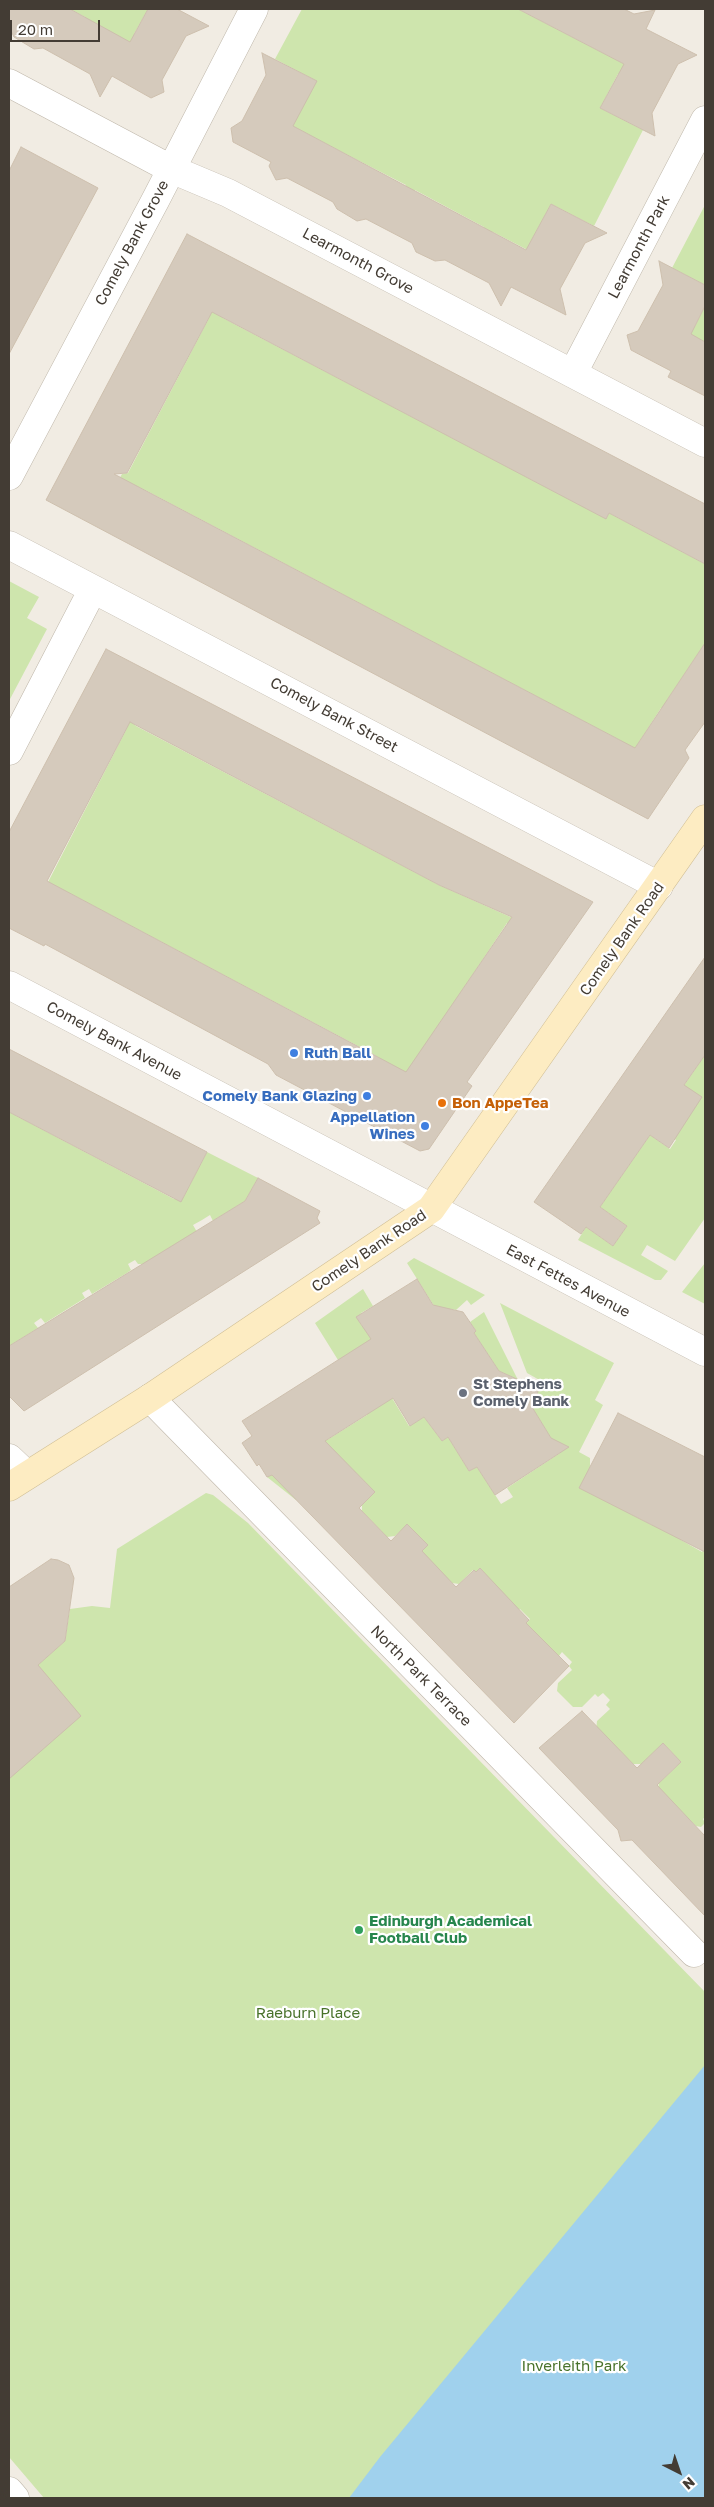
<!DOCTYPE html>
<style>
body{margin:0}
#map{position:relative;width:714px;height:2507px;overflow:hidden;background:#f1ece3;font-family:"Golos Text",sans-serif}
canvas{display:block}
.frame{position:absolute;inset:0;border:10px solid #433c34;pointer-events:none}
.north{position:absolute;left:654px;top:2447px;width:50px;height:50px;-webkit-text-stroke:4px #fff;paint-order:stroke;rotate:139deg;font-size:14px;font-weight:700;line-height:20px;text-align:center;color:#433c34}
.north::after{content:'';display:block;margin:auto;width:18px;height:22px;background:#433c34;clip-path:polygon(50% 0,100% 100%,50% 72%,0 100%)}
.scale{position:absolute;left:10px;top:20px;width:90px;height:22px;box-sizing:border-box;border:2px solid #433c34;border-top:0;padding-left:6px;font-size:15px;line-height:18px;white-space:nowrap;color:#433c34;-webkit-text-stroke:4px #fff;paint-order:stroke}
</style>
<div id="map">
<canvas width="714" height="2507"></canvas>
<div class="frame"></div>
<div class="north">N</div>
<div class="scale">20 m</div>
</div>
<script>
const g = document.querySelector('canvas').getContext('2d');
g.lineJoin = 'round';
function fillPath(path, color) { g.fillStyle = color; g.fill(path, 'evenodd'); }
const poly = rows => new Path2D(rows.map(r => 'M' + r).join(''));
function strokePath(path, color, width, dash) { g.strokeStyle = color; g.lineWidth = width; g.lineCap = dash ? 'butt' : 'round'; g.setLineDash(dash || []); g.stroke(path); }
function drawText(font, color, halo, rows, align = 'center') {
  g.font = font + ' "Golos Text",sans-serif'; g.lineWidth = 4.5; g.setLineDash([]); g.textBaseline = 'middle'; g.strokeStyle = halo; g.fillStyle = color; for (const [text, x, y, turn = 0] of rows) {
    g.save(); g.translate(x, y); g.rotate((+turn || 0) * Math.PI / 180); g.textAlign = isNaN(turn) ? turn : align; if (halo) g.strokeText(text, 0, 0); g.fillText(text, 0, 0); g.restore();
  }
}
const green = poly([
 [70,9,148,9,134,34,153,44,148,52,76,35,85,17],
 [302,9,518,9,642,73,636,83,618,74,600,108,643,130,594,226,551,204,532,240,545,259,493,232,475,246,484,227,415,190,406,209,396,204,406,185,274,117,316,81,275,59],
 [705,205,705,285,672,268],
 [211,306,223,318,236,325,606,518,609,513,705,564,705,647,703,646,667,700,675,718,661,708,632,753,621,741,606,733,147,491,138,487,117,483,122,474,128,473,209,318,207,315],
 [705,306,705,342,699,339,689,357,678,317,695,326],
 [9,581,39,597,27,618,47,629,9,701],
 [128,718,136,726,439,885,515,919,511,925,507,923,406,1075,373,1054,71,894,44,890,126,730],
 [705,1055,705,1218,675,1261,647,1245,641,1255,668,1271,661,1280,655,1280,578,1240,586,1227,613,1246,627,1226,600,1207,650,1135,670,1149,676,1140,656,1126],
 [9,1112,174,1199,184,1196,207,1152,258,1178,245,1201,213,1221,210,1215,202,1220,193,1225,197,1232,146,1264,138,1264,135,1260,128,1264,131,1270,127,1273,92,1294,89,1289,82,1293,85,1298,45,1323,41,1318,34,1323,38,1328,9,1346],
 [414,1258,485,1295,471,1305,467,1300,456,1310,452,1309,441,1317,407,1263],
 [705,1263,705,1304,682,1292],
 [363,1289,373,1306,361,1313,359,1321,362,1326,371,1329,383,1383,409,1426,424,1417,442,1441,448,1437,469,1471,477,1467,501,1504,513,1497,507,1488,560,1453,528,1401,536,1397,539,1389,543,1388,543,1382,527,1373,500,1303,614,1363,595,1400,603,1405,579,1452,590,1458,590,1467,631,1514,652,1525,692,1519,681,1540,702,1552,705,1547,705,1817,703,1819,705,1823,701,1827,696,1826,658,1789,659,1783,681,1762,663,1743,642,1764,633,1764,620,1751,580,1789,570,1780,607,1743,596,1731,597,1721,610,1709,606,1705,610,1700,603,1693,598,1697,595,1694,582,1707,573,1707,557,1691,558,1683,572,1670,569,1666,572,1662,562,1652,559,1656,526,1624,530,1619,520,1609,515,1613,480,1568,476,1572,473,1570,459,1584,452,1583,416,1558,428,1545,408,1525,395,1536,387,1537,362,1511,362,1505,375,1492,356,1473,324,1473,296,1500,267,1477,315,1448,307,1434,327,1440,367,1415,338,1360,315,1323],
 [484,1312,518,1380,499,1371,474,1333,476,1331,470,1322],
 [206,1493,213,1495,248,1523,705,1992,705,2498,44,2498,9,2457,9,1690,65,1641,70,1609,92,1606,110,1608,117,1549]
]);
const water = poly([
 [705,2065,705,2498,349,2498,380,2457]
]);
const building = poly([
 [9,9,70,9,130,42,148,9,177,9,209,26,186,36,162,80,164,92,151,98,112,76,100,97,90,74,43,48,34,49,14,37,9,27,9,9],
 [518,9,624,9,634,14,655,10,646,29,697,55,678,64,652,113,655,136,600,108,624,64,518,9],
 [262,53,317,81,293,126,526,250,551,204,607,233,585,243,560,289,566,315,511,287,501,306,489,283,445,260,435,261,416,252,412,243,366,219,357,221,337,209,333,202,287,178,276,180,269,166,271,162,233,142,231,128,242,121,266,75,262,53],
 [21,147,98,188,9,354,9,171,21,147],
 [187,234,705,504,705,564,609,513,606,519,212,312,127,473,114,474,635,748,705,643,705,722,685,750,689,758,648,819,46,500,187,234],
 [659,261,705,285,705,306,691,334,705,342,705,396,668,377,671,371,631,350,627,335,638,331,663,285,659,261],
 [106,649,593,902,467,1082,472,1086,429,1149,420,1151,276,1075,268,1064,45,944,44,946,9,928,9,832,106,649],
 [130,722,439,885,512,917,406,1072,47,881,130,722],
 [705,957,705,1055,684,1085,702,1097,669,1148,650,1135,600,1207,627,1226,613,1246,586,1227,581,1234,534,1202,705,957],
 [9,1049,207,1152,181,1202,9,1112,9,1049],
 [258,1178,320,1211,317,1218,320,1223,24,1411,9,1396,9,1346,245,1201,258,1178],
 [417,1279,433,1305,463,1312,476,1331,474,1333,499,1371,539,1389,532,1407,551,1438,569,1447,495,1495,477,1467,469,1471,448,1437,442,1441,424,1417,410,1426,393,1398,325,1441,375,1492,359,1508,391,1541,407,1524,428,1545,422,1551,456,1587,474,1570,476,1572,480,1568,529,1620,526,1623,569,1666,514,1723,272,1475,267,1477,259,1464,257,1466,242,1443,252,1436,242,1421,371,1339,356,1317,417,1279],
 [618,1413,705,1457,705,1552,579,1488,618,1413],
 [51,1559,58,1560,69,1565,74,1578,65,1641,38,1665,81,1716,9,1779,9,1587,51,1559],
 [582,1711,637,1768,663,1743,681,1762,657,1785,705,1836,705,1916,632,1840,621,1841,618,1830,539,1748,582,1711]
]);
const minor = poly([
 [9,83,171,169,228,193,705,443],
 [573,373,705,120],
 [9,476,156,199,254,9],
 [9,545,659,886],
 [9,751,93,589],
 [150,1398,694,1953],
 [9,1458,27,1475],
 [9,2491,15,2498]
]);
const tertiary = poly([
 [9,985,705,1352]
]);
const secondary = poly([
 [9,1487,150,1398,431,1209,705,819]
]);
const markers = [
 [294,1053,5,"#3f7fe0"],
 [367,1096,5,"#3f7fe0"],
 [442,1103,5,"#e8710a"],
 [425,1126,5,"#3f7fe0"],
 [463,1393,5,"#6b7280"],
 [359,1930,5,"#2e9e5b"]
];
const streetNames = [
 ["Comely Bank Grove",132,243,-62],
 ["Learmonth Park",639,247,-62],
 ["Learmonth Grove",358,261,28],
 ["Comely Bank Street",334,715,28],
 ["Comely Bank Road",622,939,-55],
 ["Comely Bank Avenue",114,1041,28],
 ["Comely Bank Road",369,1251,-34],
 ["East Fettes Avenue",568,1281,28],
 ["North Park Terrace",421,1676,45]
];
const shopNames = [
 ["Ruth Ball",304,1053,"left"],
 ["Comely Bank Glazing",357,1096],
 ["Appellation",415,1117],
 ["Wines",415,1134]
];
const foodNames = [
 ["Bon AppeTea",452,1103]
];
const worshipNames = [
 ["St Stephens",473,1384],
 ["Comely Bank",473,1401]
];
const leisureNames = [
 ["Edinburgh Academical",369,1921],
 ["Football Club",369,1938]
];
const parkNames = [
 ["Raeburn Place",308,2013],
 ["Inverleith Park",574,2366]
];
fillPath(green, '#cee5ad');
fillPath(water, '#a0d1ed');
fillPath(building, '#d5cabc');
strokePath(building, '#cdbfad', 1);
strokePath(minor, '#bfb7aa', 29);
strokePath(tertiary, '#bfb7aa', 29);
strokePath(secondary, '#d0be94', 29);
strokePath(minor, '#fff', 28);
strokePath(tertiary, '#fff', 28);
strokePath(secondary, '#fdecc2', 28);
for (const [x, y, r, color] of markers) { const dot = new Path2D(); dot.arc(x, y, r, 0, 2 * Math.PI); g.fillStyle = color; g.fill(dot); strokePath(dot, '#fff', 2); }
drawText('15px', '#433c34', '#fff', streetNames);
drawText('bold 15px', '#366cbe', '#fff', shopNames, 'right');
drawText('bold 15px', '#c56008', '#fff', foodNames, 'left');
drawText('bold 15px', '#5b616d', '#fff', worshipNames, 'left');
drawText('bold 15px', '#27864d', '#fff', leisureNames, 'left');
drawText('15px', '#48722a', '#fff', parkNames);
</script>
